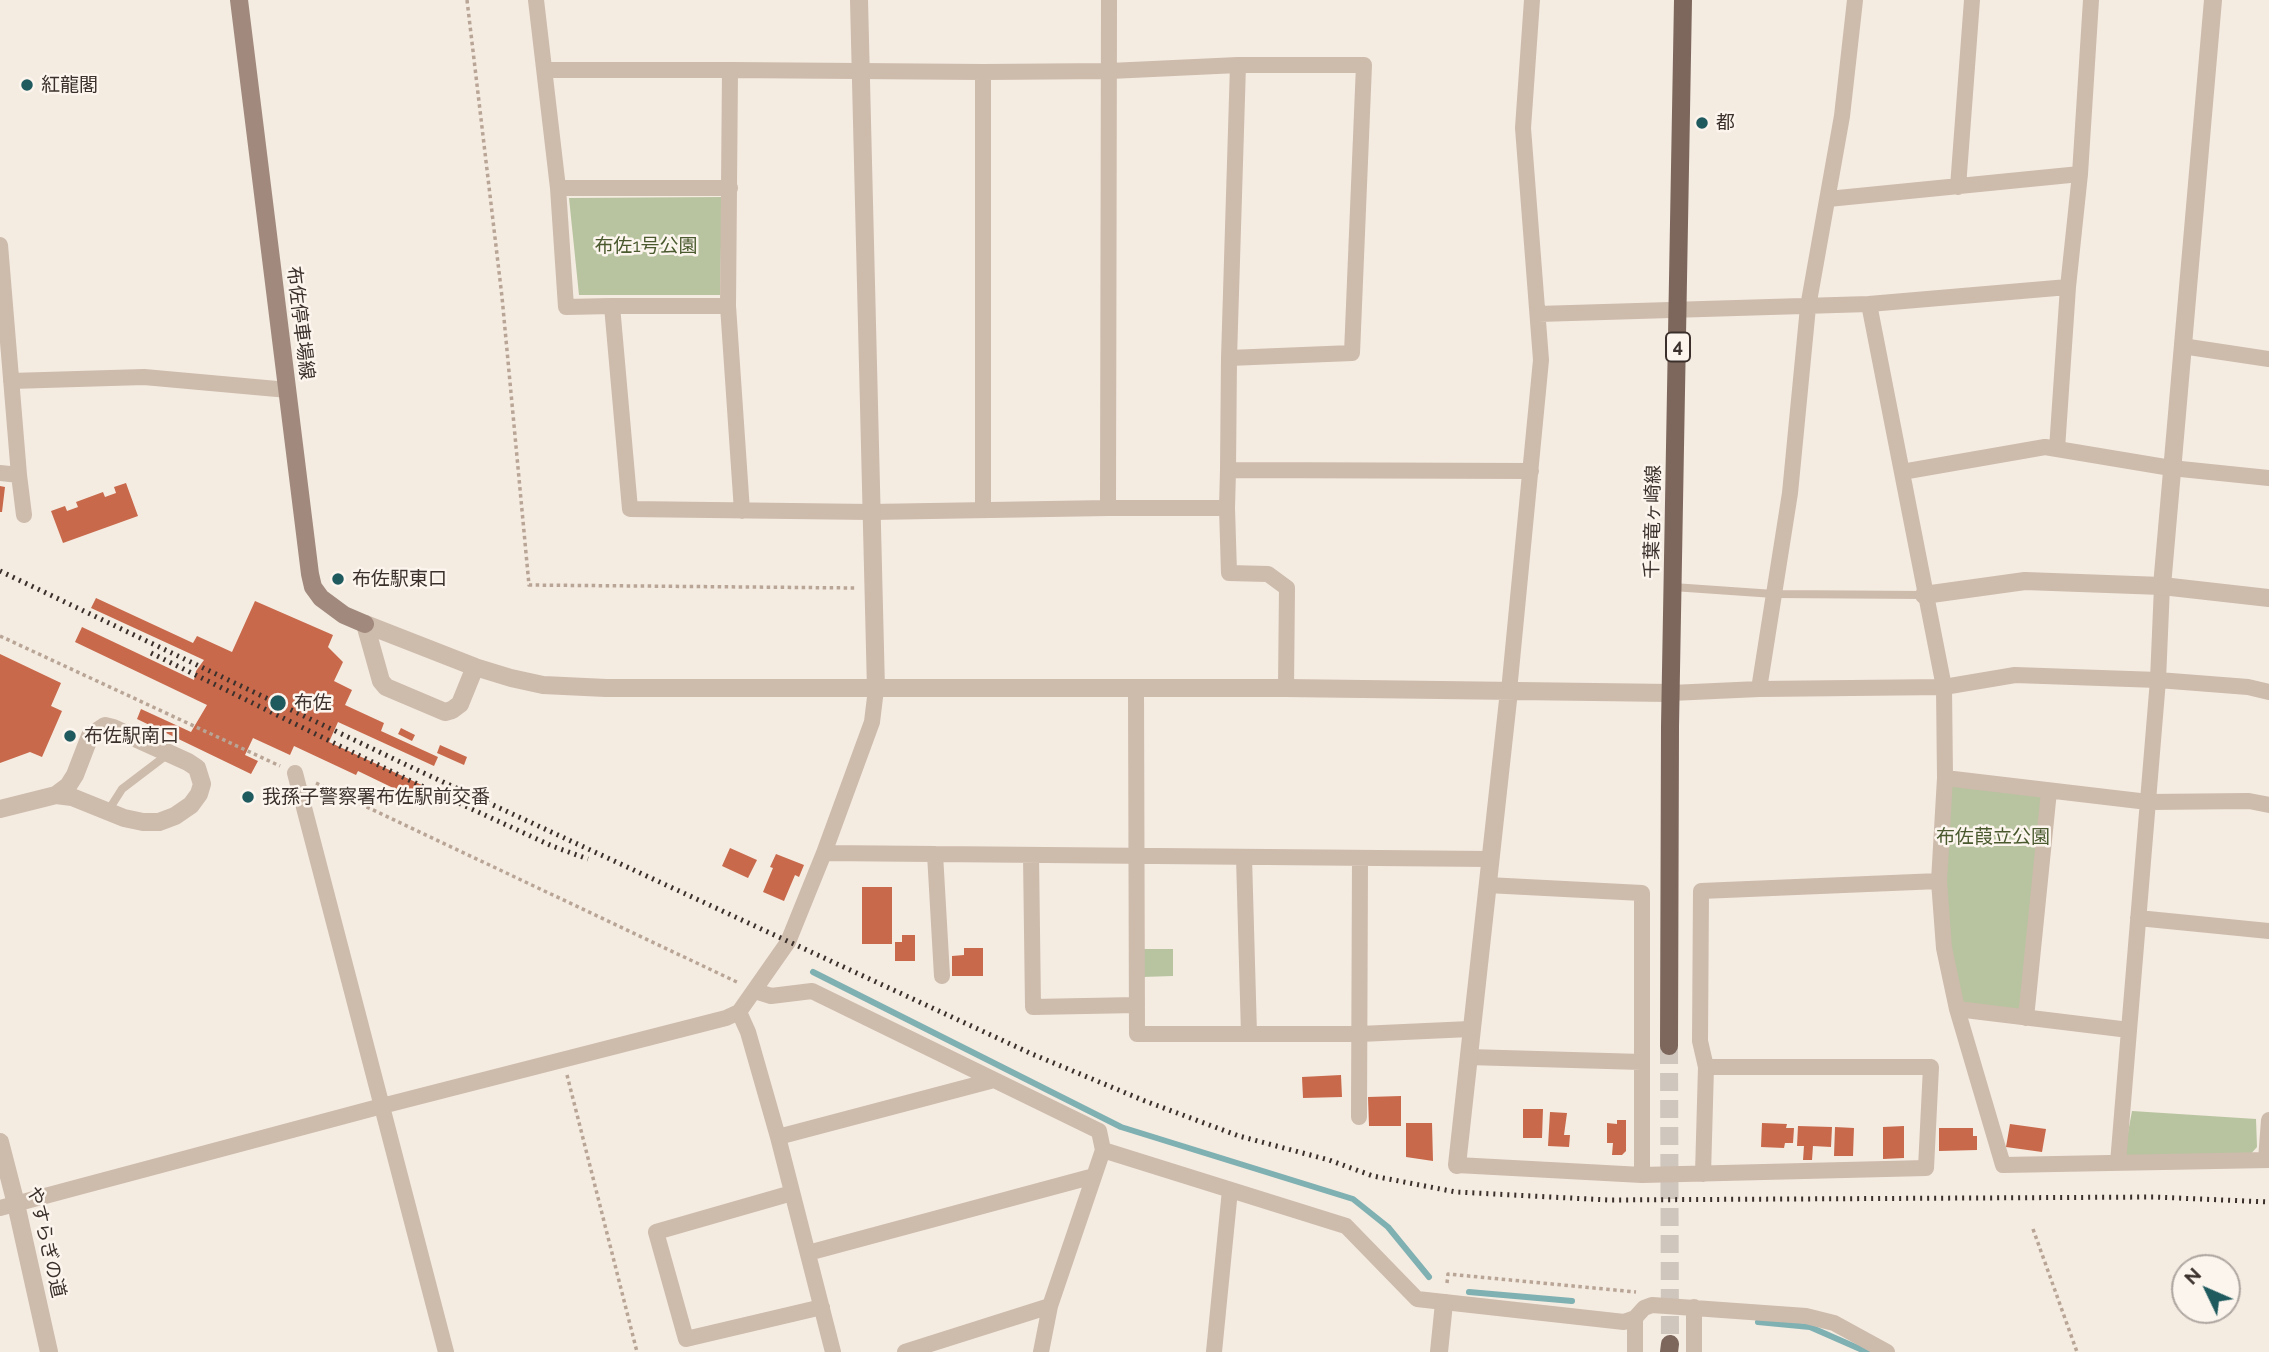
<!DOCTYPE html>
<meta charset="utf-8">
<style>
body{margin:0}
#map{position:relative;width:2269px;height:1352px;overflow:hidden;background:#f4ebe1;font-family:Raleway,sans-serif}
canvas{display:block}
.north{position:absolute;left:2171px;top:1254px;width:70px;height:70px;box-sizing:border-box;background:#fbf5ee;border:2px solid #aea6a0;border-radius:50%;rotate:314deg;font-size:19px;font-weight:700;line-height:28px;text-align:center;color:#3b302b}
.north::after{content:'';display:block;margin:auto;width:24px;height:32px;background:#1f5a5e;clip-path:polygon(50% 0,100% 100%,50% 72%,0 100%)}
</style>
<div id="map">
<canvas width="2269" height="1352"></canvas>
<div class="north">N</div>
</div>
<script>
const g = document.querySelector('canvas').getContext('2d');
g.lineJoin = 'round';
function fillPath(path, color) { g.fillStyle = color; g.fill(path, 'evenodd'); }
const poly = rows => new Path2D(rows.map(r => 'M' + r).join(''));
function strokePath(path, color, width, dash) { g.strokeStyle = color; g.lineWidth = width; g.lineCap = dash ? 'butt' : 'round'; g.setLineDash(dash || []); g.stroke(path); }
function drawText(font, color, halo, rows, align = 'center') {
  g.font = font + ' Raleway,"Noto Sans JP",sans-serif'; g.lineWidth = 5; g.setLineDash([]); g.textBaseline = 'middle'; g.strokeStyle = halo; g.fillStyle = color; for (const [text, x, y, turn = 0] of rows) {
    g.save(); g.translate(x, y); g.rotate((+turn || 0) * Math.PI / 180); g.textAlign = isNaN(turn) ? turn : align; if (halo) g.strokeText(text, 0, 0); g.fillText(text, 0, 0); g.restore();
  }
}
const green = poly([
 [722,197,720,295,579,295,569,198],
 [1945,778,2049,791,2026,1018,1957,1009,1944,948],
 [1142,949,1173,949,1173,976,1142,977],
 [2132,1111,2256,1119,2257,1147,2248,1157,2134,1160,2124,1154]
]);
const stream = poly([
 [813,972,1121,1127,1353,1199,1388,1227,1429,1277],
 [1469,1292,1572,1301],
 [1758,1322,1810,1327,1867,1352]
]);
const building = poly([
 [126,483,138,516,63,543,51,511,65,506,67,511,78,507,76,502,103,492,105,497,116,493,114,487],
 [0,486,5,487,2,512,0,512],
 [96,598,193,643,197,636,232,652,255,601,333,635,328,647,343,662,334,681,352,690,345,705,384,723,381,731,438,757,434,766,338,722,329,742,424,786,418,800,358,771,356,775,294,746,290,755,253,738,245,755,258,761,251,774,137,719,141,709,191,732,207,705,75,642,82,627,194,680,196,671,204,660,91,608],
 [0,654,61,683,51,706,62,711,42,757,30,752,0,763],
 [401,728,415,735,412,741,398,734],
 [440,745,467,757,464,765,437,753],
 [730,848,757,860,748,878,722,866],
 [776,854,804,865,799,877,795,875,784,901,763,892,773,868,770,867],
 [862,887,892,887,892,944,862,944],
 [902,935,915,935,915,961,895,961,895,942,902,942],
 [964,948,983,948,983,976,952,976,952,956,964,955],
 [1341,1075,1342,1097,1303,1098,1302,1077],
 [1401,1096,1401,1126,1369,1126,1368,1097],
 [1523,1109,1543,1109,1542,1138,1523,1138],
 [1550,1112,1567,1113,1564,1135,1570,1135,1569,1147,1548,1146],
 [1617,1120,1626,1120,1626,1151,1622,1155,1612,1155,1613,1143,1607,1143,1607,1123,1617,1124],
 [1406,1123,1432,1123,1433,1161,1406,1157],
 [1762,1123,1787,1124,1786,1128,1794,1128,1793,1143,1785,1143,1784,1148,1761,1147],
 [2010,1124,2046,1129,2042,1152,2006,1147],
 [1798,1126,1832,1127,1831,1147,1813,1146,1812,1160,1803,1160,1804,1146,1797,1146],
 [1904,1126,1904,1158,1883,1159,1883,1127],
 [1835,1127,1854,1128,1853,1156,1834,1156],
 [1939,1128,1973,1128,1973,1136,1977,1136,1977,1150,1939,1151]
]);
const primaryTunnel = poly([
 [1669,1046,1670,1344]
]);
const path = poly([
 [467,0,502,297,529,585,856,588],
 [0,636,280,766],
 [316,783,739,983],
 [567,1075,637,1352],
 [2033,1229,2077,1352],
 [1447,1283,1448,1274,1636,1292]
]);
const service = poly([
 [1673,587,1774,594,1924,595],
 [108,811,122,789,168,754]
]);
const minor = poly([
 [536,0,558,188,566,307,612,306,630,509,871,512,1108,508,1109,0],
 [545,70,730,70,728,306,612,306],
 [730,70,983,72,1110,71,1238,65,1364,65,1352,353,1229,358],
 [1958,187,1972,0],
 [558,188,730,188],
 [1828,199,2080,174],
 [0,245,19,475],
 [1869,304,2068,287],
 [728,306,742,511],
 [1538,314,1869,304,1944,687,1945,778,1939,881,1944,948,1957,1009,2003,1165,2269,1160],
 [2182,346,2269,359],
 [11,381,144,377,288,390],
 [2057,449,2068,287,2080,174,2091,0],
 [1228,470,1229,358,1238,65],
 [1902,472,2045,447,2171,468,2269,478],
 [0,473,19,475,24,515],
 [1108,508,1227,508],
 [983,510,983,72],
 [1286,688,1287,588,1268,574,1229,573,1227,508,1228,470,1531,471],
 [1136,689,1137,1034,1360,1034,1470,1029],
 [1759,689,1790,493,1808,307,1842,116,1855,0],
 [1509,691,1541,360,1523,128,1532,0],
 [1671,693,1759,689,1944,687,2015,675,2158,680,2248,687,2269,692],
 [295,773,446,1352],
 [1945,778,2148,802,2249,801,2269,805],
 [824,853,1489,859],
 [935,854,942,976],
 [1031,855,1033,1007,1137,1005],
 [1244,857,1249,1034],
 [1487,885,1642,893,1642,1175],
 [2138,918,2269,931],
 [755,991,771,996,812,991,1099,1131,1103,1150,1346,1226,1417,1299,1624,1322,1635,1318,1644,1308,1652,1305,1806,1316,1834,1323,1887,1352],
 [1957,1009,2129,1030],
 [739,1012,748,1032,778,1137,833,1352],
 [2026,1018,2049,791],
 [1468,1057,1642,1062],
 [1359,1117,1360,858],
 [778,1137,994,1080],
 [2266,1160,2269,1120],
 [2118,1163,2158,680,2162,586],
 [1457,1165,1642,1175,1926,1168,1931,1067,1706,1067],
 [1703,1174,1706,1067,1700,1041,1701,891,1939,881],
 [792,1193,656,1232,686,1339,822,1307],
 [0,1208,382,1106,726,1018,739,1012,788,942,824,853,872,722,876,689],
 [808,1253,1094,1176],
 [905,1352,1050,1306,1103,1150],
 [1041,1352,1050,1306],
 [1214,1352,1230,1190],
 [1635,1352,1635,1318],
 [1694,1352,1694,1307]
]);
const tertiary = poly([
 [859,0,876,689],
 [2162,586,2213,0],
 [1924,595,2025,581,2162,586,2269,598],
 [365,624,475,667,511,678,543,685,606,688,1286,688,1671,693],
 [365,624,381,681,386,687,445,712,452,710,460,704,475,667],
 [0,809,56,795,72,797,124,818,143,822,159,822,175,816,191,805,199,794,202,784,197,768,188,762,113,728,105,726,90,736,75,775,68,786,56,795],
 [0,1142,16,1204,49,1352],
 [1457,1165,1509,691],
 [1439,1352,1444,1303]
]);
const secondary = poly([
 [239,0,310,574,313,587,321,598,344,615,365,624]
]);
const primary = poly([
 [1669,1046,1670,726,1683,0],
 [1669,1352,1670,1344]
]);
const rail = poly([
 [0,571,415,769,1032,1054,1145,1101,1239,1136,1329,1160,1373,1176,1456,1192,1608,1200,2154,1197,2269,1202],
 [151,653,411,781,552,846,588,859]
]);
const markers = [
 [27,85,7,"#1f5a5e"],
 [1702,123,7,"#1f5a5e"],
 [338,579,7,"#1f5a5e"],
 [278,703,9,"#1f5a5e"],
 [70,736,7,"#1f5a5e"],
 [248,797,7,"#1f5a5e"]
];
const shields = [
 [1678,347,24]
];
const shieldNames = [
 ["4",1678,347]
];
const poiNames = [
 ["紅龍閣",41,85],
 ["都",1716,123],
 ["布佐駅東口",352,579],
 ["布佐",294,703],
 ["布佐駅南口",84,736],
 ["我孫子警察署布佐駅前交番",262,797]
];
const parkNames = [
 ["布佐1号公園",646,246],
 ["布佐葭立公園",1993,837]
];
const streetNames = [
 ["布佐停車場線",300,323,83],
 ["千葉竜ヶ崎線",1653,522,-89],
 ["やすらぎの道",46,1242,77]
];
fillPath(green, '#b8c4a0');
strokePath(stream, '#7fb0b2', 6);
fillPath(building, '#c8694b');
strokePath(primaryTunnel, '#cfc6bd', 18, [18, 9]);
strokePath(path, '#b9a596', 3.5, [3.5, 3.5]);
strokePath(service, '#cdbbac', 8);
strokePath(minor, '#cdbbac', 16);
strokePath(tertiary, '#cdbbac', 18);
strokePath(secondary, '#a18a7d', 18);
strokePath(primary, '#7d675c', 18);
strokePath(rail, '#3b302b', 5, [2, 5]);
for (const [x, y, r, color] of markers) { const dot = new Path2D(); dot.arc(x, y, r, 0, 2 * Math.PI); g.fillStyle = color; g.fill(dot); strokePath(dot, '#fbf5ee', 2.5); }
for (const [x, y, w] of shields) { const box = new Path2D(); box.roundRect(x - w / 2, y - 14.5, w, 29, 5); g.fillStyle = '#fbf5ee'; g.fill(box); strokePath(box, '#3b302b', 2); }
drawText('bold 18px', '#3b302b', null, shieldNames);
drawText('19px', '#3b302b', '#fbf5ee', poiNames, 'left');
drawText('19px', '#4a5a2e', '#fbf5ee', parkNames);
drawText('19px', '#3b302b', '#fbf5ee', streetNames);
</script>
